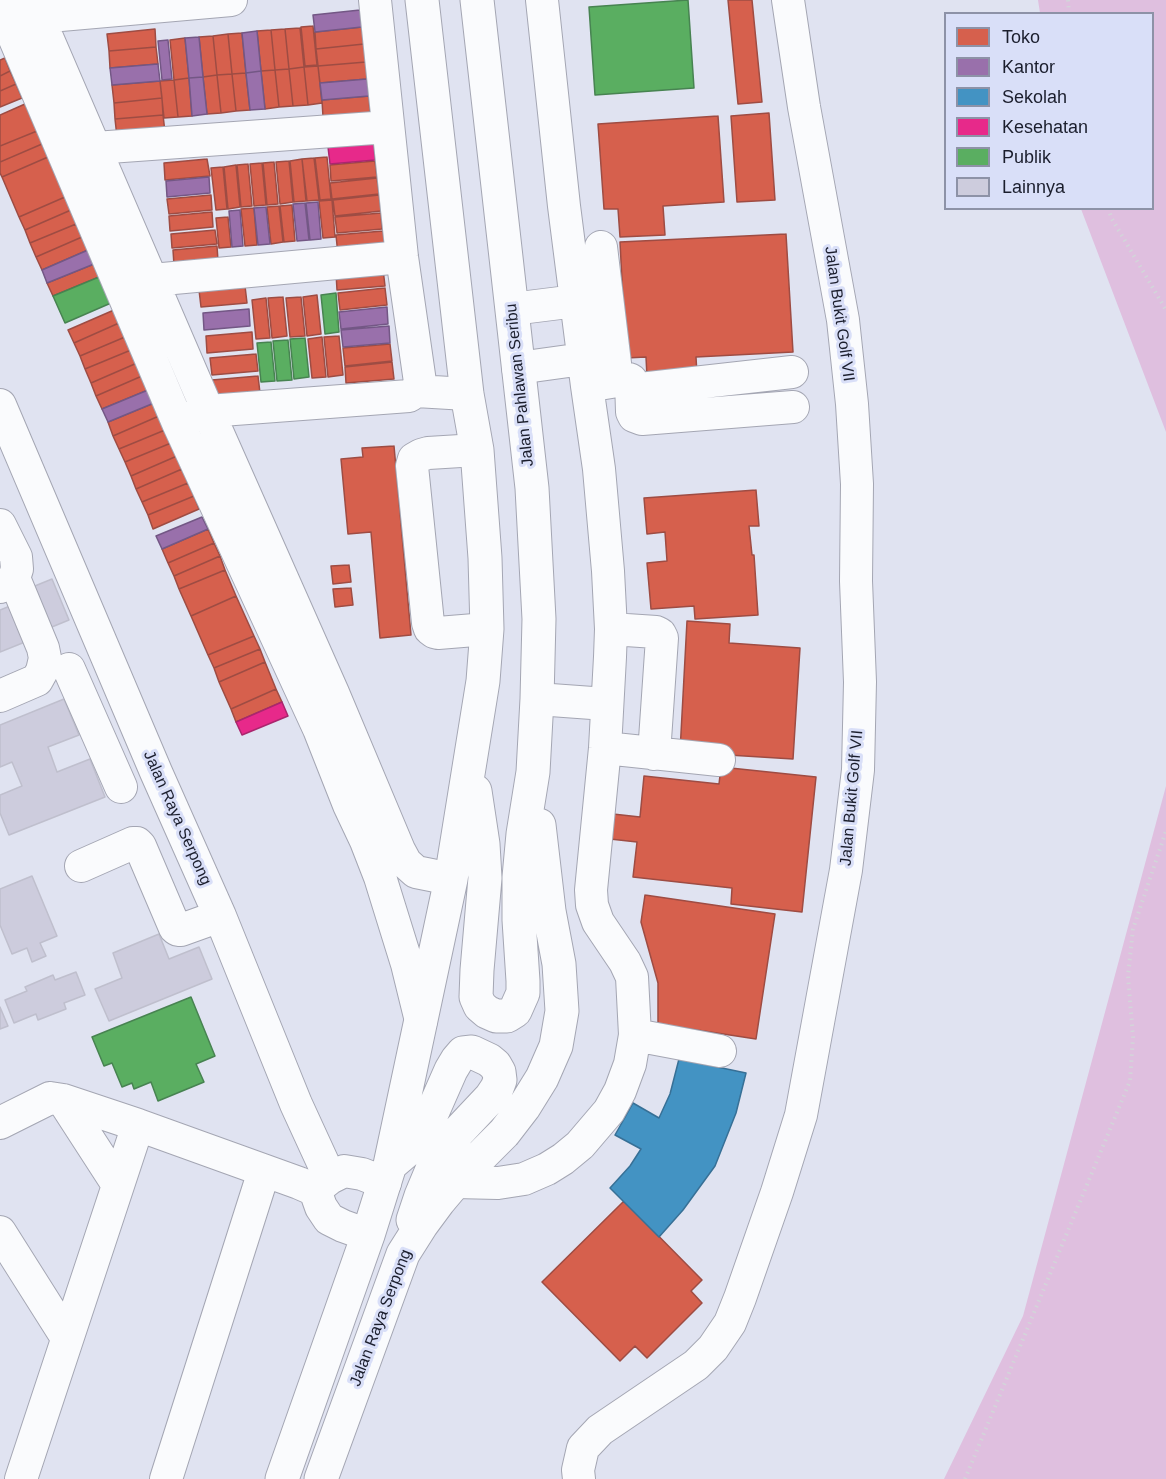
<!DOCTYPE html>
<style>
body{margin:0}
#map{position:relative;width:1166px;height:1479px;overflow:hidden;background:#e0e3f1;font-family:Helvetica,sans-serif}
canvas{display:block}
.legend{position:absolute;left:944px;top:12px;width:210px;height:198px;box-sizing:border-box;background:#d9dff8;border:2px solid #8d92a7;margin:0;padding:8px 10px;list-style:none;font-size:18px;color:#1b1e2d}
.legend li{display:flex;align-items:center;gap:12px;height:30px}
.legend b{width:30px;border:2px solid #8d92a7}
</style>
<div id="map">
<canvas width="1166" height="1479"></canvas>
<ul class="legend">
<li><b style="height:16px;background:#d6604d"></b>Toko</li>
<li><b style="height:16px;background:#9970ab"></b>Kantor</li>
<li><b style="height:16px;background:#4393c3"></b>Sekolah</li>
<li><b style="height:16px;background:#e7298a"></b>Kesehatan</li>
<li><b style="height:16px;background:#5aae61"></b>Publik</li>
<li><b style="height:16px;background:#cdccdd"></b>Lainnya</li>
</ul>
</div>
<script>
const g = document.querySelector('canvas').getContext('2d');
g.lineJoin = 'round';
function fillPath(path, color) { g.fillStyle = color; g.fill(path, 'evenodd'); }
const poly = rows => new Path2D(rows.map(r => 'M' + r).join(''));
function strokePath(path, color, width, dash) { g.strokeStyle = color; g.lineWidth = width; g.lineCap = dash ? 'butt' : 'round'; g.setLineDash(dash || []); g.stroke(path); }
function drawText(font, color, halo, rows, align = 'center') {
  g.font = font + ' Helvetica,sans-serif'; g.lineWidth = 6; g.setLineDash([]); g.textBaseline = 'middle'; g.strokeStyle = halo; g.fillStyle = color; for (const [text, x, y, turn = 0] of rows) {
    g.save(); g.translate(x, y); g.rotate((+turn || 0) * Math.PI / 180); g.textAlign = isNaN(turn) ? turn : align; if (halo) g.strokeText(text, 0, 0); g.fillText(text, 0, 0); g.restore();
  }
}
const green = poly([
 [1038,0,1166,0,1166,432,1081,209,1152,208,1152,14,1040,13],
 [1166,786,1166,1479,944,1479,1023,1316]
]);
const shops = poly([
 [728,0,752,0,762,102,738,104,728,0],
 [313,26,317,65,305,66,301,27,313,26],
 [362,27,364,44,316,49,315,32,362,27],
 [300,28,304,67,289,69,285,29,300,28],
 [155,29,156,47,109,51,107,34,155,29],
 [285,29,289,69,275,70,271,30,285,29],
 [271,30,275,70,261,71,257,31,271,30],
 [242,33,246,73,232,74,228,34,242,33],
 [228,34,232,74,217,75,213,36,228,34],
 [213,36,217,75,203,77,199,37,213,36],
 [185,38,189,78,174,80,170,40,185,38],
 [364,44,366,62,318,66,316,49,364,44],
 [156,47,158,64,110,68,109,51,156,47],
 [5,58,10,71,0,76,0,60,5,58],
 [366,62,367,79,320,83,318,66,366,62],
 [318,66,322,103,308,105,304,67,318,66],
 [304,67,308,105,293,106,289,69,304,67],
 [289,69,293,106,279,107,275,70,289,69],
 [275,70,279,107,265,109,261,71,275,70],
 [10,71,16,84,0,91,0,76,10,71],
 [246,73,250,110,236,111,232,74,246,73],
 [232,74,236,111,221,113,217,75,232,74],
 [217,75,221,113,207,114,203,77,217,75],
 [189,78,192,116,178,117,174,80,189,78],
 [174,80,178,117,164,118,160,81,174,80],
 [160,81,162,98,114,103,112,85,160,81],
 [16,84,22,98,0,107,0,91,16,84],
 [369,96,370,113,323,117,322,100,369,96],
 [162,98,163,115,115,119,114,103,162,98],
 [25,104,37,131,0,146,0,115,25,104],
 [769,113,775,200,737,202,731,116,769,113],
 [163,115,165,132,117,137,115,119,163,115],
 [718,116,724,202,663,206,665,235,620,237,618,209,604,209,598,124,718,116],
 [37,131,42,144,0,162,0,146,37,131],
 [42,144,48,157,2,177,0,173,0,162,42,144],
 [48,157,65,197,19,217,2,177,48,157],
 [327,157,331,199,320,200,315,158,327,157],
 [314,158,319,200,307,201,302,159,314,158],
 [207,159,210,176,165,180,164,163,207,159],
 [302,159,306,201,294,202,290,161,302,159],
 [289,161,293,202,280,204,276,162,289,161],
 [375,161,377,177,331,181,330,165,375,161],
 [274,162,278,204,267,205,263,163,274,162],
 [262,163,266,205,254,206,250,164,262,163],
 [248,164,252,206,241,207,237,165,248,164],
 [236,165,240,207,228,209,224,167,236,165],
 [223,167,227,209,216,210,211,168,223,167],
 [377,178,379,194,332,199,330,183,377,178],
 [211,195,212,210,169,214,167,199,211,195],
 [379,195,381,211,335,216,333,200,379,195],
 [65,197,71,210,25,230,19,217,65,197],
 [332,200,335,237,323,238,319,201,332,200],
 [292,205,295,241,284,242,280,206,292,205],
 [279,206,283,242,271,244,267,207,279,206],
 [254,208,257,245,245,246,241,209,254,208],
 [71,210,76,224,30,243,25,230,71,210],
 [212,212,213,227,170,231,169,216,212,212],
 [381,213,382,229,337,233,335,217,381,213],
 [228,217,231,247,219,248,216,218,228,217],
 [76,224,82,237,36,257,30,243,76,224],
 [215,230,217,244,172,248,171,234,215,230],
 [383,231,385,250,338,255,336,235,383,231],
 [786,234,793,352,696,357,697,375,647,377,646,357,626,358,620,242,786,234],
 [82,237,88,250,42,270,36,257,82,237],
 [217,246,218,261,174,265,173,250,217,246],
 [94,264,99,277,53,296,47,283,94,264],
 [383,269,385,286,337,290,336,273,383,269],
 [245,286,247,303,201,307,199,290,245,286],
 [385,288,387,305,340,310,338,293,385,288],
 [317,295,321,334,307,336,303,297,317,295],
 [283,297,287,336,272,338,268,298,283,297],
 [301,297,305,336,290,337,286,298,301,297],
 [266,298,270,338,256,339,252,300,266,298],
 [114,310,119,323,74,343,68,330,114,310],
 [119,323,125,337,80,356,74,343,119,323],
 [252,332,253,349,207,353,206,336,252,332],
 [339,336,343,375,328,377,324,337,339,336],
 [125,337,131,350,85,369,80,356,125,337],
 [322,337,326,377,312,378,308,339,322,337],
 [390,344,392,361,345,366,343,348,390,344],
 [131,350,137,363,91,383,85,369,131,350],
 [256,354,258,371,212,375,210,358,256,354],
 [392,362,394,379,346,383,345,367,392,362],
 [137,363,142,376,96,396,91,383,137,363],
 [142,376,148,390,102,409,96,396,142,376],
 [258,376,260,393,214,397,212,380,258,376],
 [154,403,159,416,113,436,108,422,154,403],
 [159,416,165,430,119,449,113,436,159,416],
 [165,430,171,443,125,462,119,449,165,430],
 [171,443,177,456,131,476,125,462,171,443],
 [394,446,411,635,380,638,371,532,348,534,341,459,363,457,362,448,394,446],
 [177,456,182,469,136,489,131,476,177,456],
 [182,469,188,483,142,502,136,489,182,469],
 [188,483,194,496,148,515,142,502,188,483],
 [756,490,759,526,749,526,752,555,754,555,758,615,695,619,694,606,651,609,647,563,667,561,665,532,647,534,644,498,756,490],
 [194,496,199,509,153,529,148,515,194,496],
 [208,529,214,543,168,563,162,549,208,529],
 [214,543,220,556,174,576,168,563,214,543],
 [220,556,225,570,179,589,174,576,220,556],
 [349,565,351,582,333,584,331,566,349,565],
 [225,570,236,596,191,616,179,589,225,570],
 [351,588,353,605,335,607,333,589,351,588],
 [236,596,254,636,208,655,191,616,236,596],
 [687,621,730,624,729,643,800,648,793,759,680,752,687,621],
 [254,636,260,649,214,668,208,655,254,636],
 [260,649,265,662,219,682,214,668,260,649],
 [265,662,276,689,231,709,219,682,265,662],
 [276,689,282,702,236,722,231,709,276,689],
 [721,767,816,777,802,912,731,904,732,888,633,877,637,842,610,839,613,814,640,817,644,776,719,784,721,767],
 [645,895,775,914,756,1039,658,1024,658,983,641,922,645,895],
 [624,1201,702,1280,691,1291,702,1303,647,1358,635,1346,620,1361,542,1282,624,1201]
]);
const offices = poly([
 [360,10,362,27,315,32,313,15,360,10],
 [257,31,261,71,246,73,242,33,257,31],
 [199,37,203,77,189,78,185,38,199,37],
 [168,40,172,79,162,80,158,41,168,40],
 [158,64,160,81,112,85,110,68,158,64],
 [261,71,265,109,250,110,246,73,261,71],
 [203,77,207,114,192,116,189,78,203,77],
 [367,79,369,96,322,100,320,83,367,79],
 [209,177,210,193,167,197,166,181,209,177],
 [318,202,321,239,310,240,306,203,318,202],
 [305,203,309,240,297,241,293,204,305,203],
 [266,207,270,244,258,245,254,208,266,207],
 [240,210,243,246,232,247,229,211,240,210],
 [88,250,94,264,47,283,42,270,88,250],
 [387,307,388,324,341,329,339,312,387,307],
 [249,309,250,326,204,330,203,313,249,309],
 [389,326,390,343,343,347,341,330,389,326],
 [148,390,154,403,108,422,102,409,148,390],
 [202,517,208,529,162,549,156,536,202,517]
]);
const schools = poly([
 [679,1059,746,1073,736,1113,715,1166,683,1210,659,1237,610,1188,630,1166,641,1149,615,1135,633,1103,659,1118,670,1094,679,1059]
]);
const health = poly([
 [374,143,375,160,330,164,328,147,374,143],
 [282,702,288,716,242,735,236,722,282,702]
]);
const public = poly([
 [688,0,694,88,595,95,589,7,688,0],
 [99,277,111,303,65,323,53,296,99,277],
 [336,293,339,332,325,334,321,295,336,293],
 [305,338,309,377,294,379,290,339,305,338],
 [288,340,292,380,277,381,273,341,288,340],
 [271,342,275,381,261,382,257,343,271,342],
 [191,997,215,1056,196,1064,204,1082,158,1101,151,1082,134,1089,132,1083,122,1087,112,1063,104,1066,92,1037,191,997]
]);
const building = poly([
 [52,579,69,620,42,631,25,590,52,579],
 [15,604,30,640,0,652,0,610,15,604],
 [64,699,79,735,48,747,57,772,90,759,105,797,9,835,0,813,0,795,22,786,12,762,0,767,0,725,64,699],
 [32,876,57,936,40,943,46,956,32,962,27,948,12,954,0,925,0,889,32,876],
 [159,934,169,959,199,947,212,979,109,1021,95,989,122,978,113,953,159,934],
 [76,972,85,995,64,1003,66,1009,38,1020,36,1014,14,1023,5,1000,27,991,25,987,53,975,55,980,76,972],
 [0,1007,8,1026,0,1029,0,1007]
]);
const path = poly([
 [1068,0,1069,14],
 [1108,208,1112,219,1166,310],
 [965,1479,1130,1081,1133,1037,1128,976,1133,929,1166,831]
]);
const minor = poly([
 [31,0,208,411,333,693,399,850,406,863,416,872,451,879],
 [375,0,402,257,420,382,416,391],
 [0,4,178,423,319,729,349,805,366,841,380,877,407,964,421,1021],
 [22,25,38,17,231,0],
 [76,156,95,148,388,127],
 [601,247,617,380],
 [134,287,152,280,402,257],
 [512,309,576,301],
 [518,368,583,359],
 [587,386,629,379,631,380,632,412,634,416,642,419,793,407],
 [631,390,792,372],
 [0,405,156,772,220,916,296,1104,330,1178],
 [189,418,208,411,409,396,416,391,467,394],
 [477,450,428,453,421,455,414,459,412,466,428,623,430,629,434,632,438,633,487,629],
 [0,525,16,557,17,569,14,578,7,584,0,587],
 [611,629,656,632,660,634,662,638,654,754],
 [69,669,121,787],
 [0,696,37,680,42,671,45,658,43,648,14,578],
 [537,699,606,704],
 [605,748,719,760],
 [81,866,133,843,137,843,140,846,175,928,178,930,181,930,220,916],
 [635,1035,720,1051],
 [50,1098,63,1100,138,1125,299,1183,315,1190,321,1207,329,1219,343,1226,368,1235],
 [63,1100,118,1185],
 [0,1123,50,1098],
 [455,1182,498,1183,524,1179,547,1169,563,1159,580,1145,609,1111,620,1091,630,1064,635,1035,632,977,625,962,598,922,592,905,591,890,605,748,610,657,611,629,608,571,599,469,587,386,564,206,542,0],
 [315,1190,330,1178,344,1171,362,1174,385,1183],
 [0,1232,67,1338],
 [21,1479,138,1125],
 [166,1479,264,1171],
 [579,1479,578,1470,583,1448,600,1430,696,1365,713,1348,730,1323,740,1298,777,1192,801,1115,846,870,858,770,860,682,856,581,857,484,852,404,843,320,804,107,788,0]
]);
const major = poly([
 [475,791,483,844,485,878,477,970,476,997,480,1006,487,1012,496,1016,507,1016,515,1011,523,993,523,981,519,920,519,877,523,834,533,772,537,699,539,619,532,488,477,0],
 [390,1165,410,1148,420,1136,429,1120,451,1070,457,1060,463,1053,472,1052,489,1060,495,1065,499,1072,500,1080,497,1088,491,1097,458,1132,434,1165,421,1196,413,1220],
 [282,1479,368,1235,390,1165,451,879,483,681,487,629,485,558,477,450,467,394,422,0],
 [321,1479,403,1254,422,1224,439,1201,455,1182,504,1133,524,1107,542,1078,556,1046,562,1011,559,964,549,911,539,825]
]);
const streetNames = [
 ["Jalan Bukit Golf VII",839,314,82],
 ["Jalan Pahlawan Seribu",520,385,-96],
 ["Jalan Bukit Golf VII",852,798,-85],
 ["Jalan Raya Serpong",177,818,66],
 ["Jalan Raya Serpong",381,1318,-69]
];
fillPath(green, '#dfbfdf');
fillPath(shops, '#d6604d');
strokePath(shops, '#9e4c43', 1.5);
fillPath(offices, '#9970ab');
strokePath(offices, '#735785', 1.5);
fillPath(schools, '#4393c3');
strokePath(schools, '#377096', 1.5);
fillPath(health, '#e7298a');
strokePath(health, '#aa266e', 1.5);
fillPath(public, '#5aae61');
strokePath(public, '#478351', 1.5);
fillPath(building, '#cdccdd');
strokePath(building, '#bfbfcd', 1.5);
strokePath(minor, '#a4a6b3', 34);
strokePath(major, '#a4a6b3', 35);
strokePath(path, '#d3d5d9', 4, [1.5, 4.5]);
strokePath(minor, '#fafbfd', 32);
strokePath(major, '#fafbfd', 33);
drawText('16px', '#1b1e2d', '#d9dff8', streetNames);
</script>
